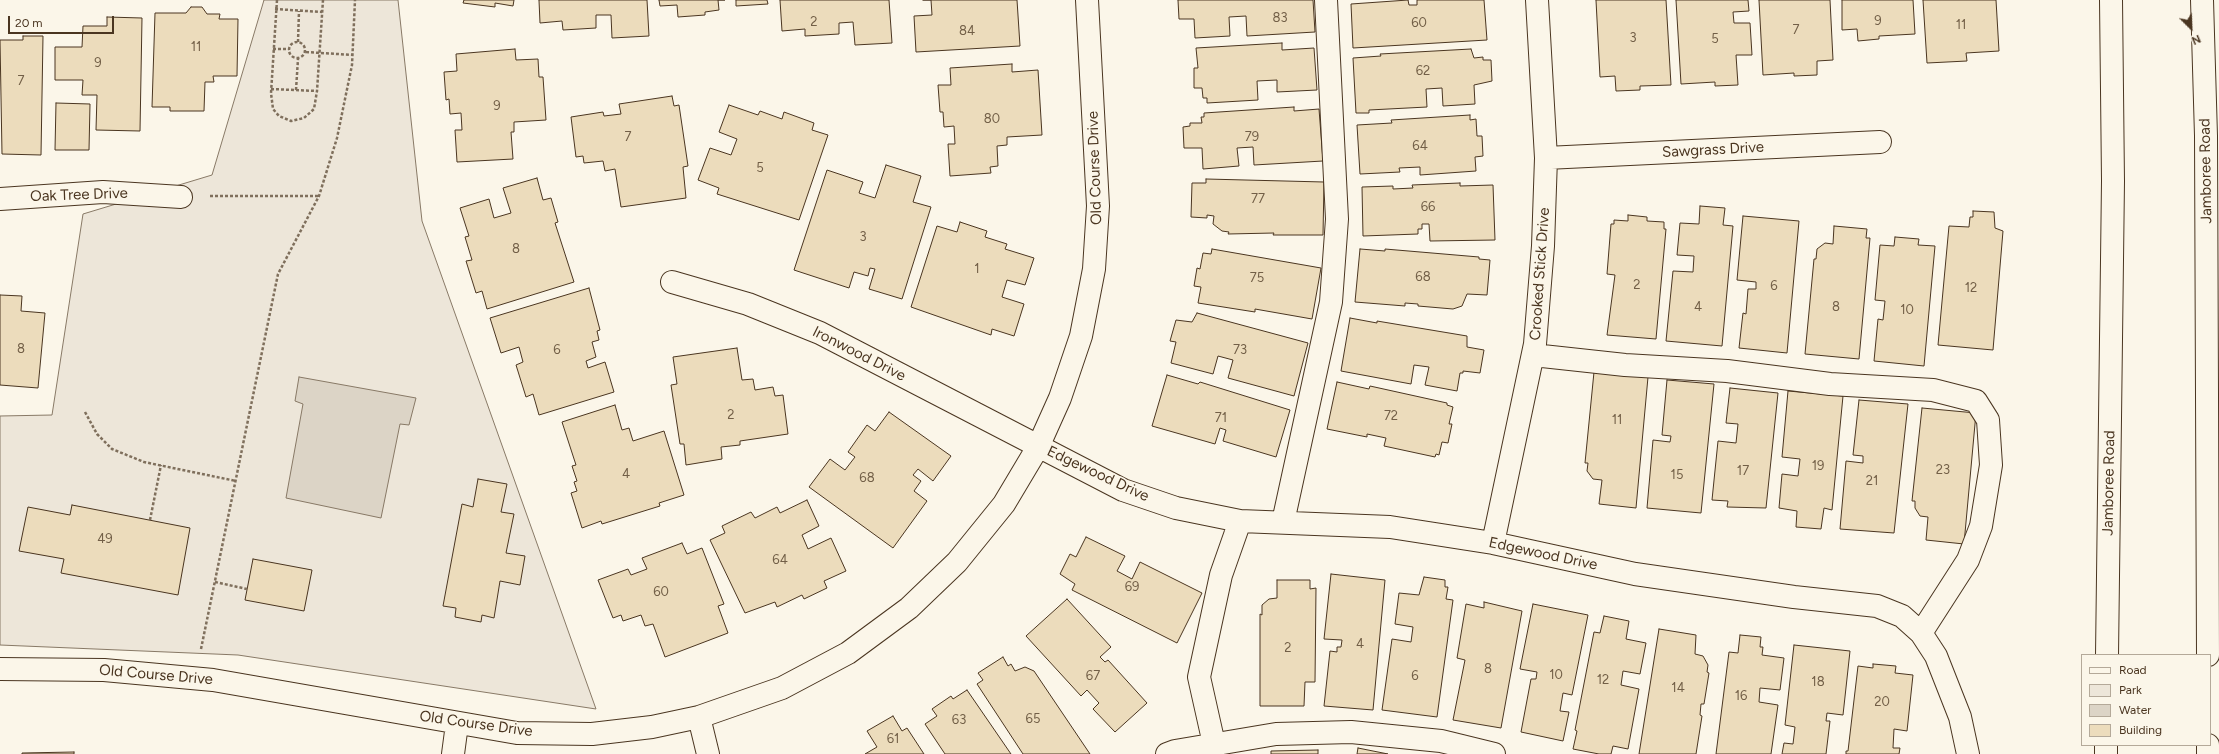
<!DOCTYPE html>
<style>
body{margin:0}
#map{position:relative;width:2219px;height:754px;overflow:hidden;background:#fbf6e9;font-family:Figtree,sans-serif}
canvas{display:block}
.legend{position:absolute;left:2081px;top:654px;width:130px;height:92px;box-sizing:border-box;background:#fbf6e9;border:1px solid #b4a999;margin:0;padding:5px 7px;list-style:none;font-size:12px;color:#4a3520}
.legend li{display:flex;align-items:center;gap:8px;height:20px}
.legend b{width:20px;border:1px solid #b4a999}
.north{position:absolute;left:2171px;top:8px;width:40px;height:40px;-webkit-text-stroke:3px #fbf6e9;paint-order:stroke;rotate:156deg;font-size:11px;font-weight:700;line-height:16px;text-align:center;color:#4a3520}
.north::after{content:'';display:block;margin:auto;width:14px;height:18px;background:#4a3520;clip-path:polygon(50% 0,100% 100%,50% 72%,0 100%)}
.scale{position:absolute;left:8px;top:16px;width:106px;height:18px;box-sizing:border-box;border:2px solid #4a3520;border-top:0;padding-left:5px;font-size:12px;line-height:14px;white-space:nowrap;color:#4a3520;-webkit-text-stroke:3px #fbf6e9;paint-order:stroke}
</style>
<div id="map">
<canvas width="2219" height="754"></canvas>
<ul class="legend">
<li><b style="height:5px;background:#fbf6e9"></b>Road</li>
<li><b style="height:11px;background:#ede6d9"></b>Park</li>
<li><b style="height:11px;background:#dcd4c6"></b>Water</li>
<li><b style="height:11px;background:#ecdcbc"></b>Building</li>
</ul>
<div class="north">N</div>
<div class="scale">20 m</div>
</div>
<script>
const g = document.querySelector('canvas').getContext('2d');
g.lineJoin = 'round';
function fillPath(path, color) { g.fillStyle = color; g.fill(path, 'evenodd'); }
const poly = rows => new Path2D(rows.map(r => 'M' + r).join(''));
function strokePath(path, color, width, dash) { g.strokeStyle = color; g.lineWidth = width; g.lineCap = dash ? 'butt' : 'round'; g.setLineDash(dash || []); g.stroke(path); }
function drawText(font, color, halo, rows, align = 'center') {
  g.font = font + ' Figtree,sans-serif'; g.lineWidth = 3; g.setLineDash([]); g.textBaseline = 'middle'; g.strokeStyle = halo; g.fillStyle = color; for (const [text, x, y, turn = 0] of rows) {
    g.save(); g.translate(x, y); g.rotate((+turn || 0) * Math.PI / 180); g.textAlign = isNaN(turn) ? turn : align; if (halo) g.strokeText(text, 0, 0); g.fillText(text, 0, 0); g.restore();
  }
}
const green = poly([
 [264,0,398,0,422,221,596,709,238,655,0,645,0,416,52,415,83,214,212,175,264,0]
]);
const water = poly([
 [299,377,416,398,409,425,400,424,381,518,286,498,303,404,295,401,299,377]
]);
const building = poly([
 [464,0,514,0,513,6,495,3,495,7,463,3,464,0],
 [539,0,647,0,649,36,612,38,611,15,596,15,596,28,563,30,562,21,540,23,539,0],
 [659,0,725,0,718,0,719,10,705,12,705,15,678,17,677,5,660,6,659,0],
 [736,0,767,0,768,4,736,6,736,0],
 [780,0,889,0,892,43,855,45,853,22,839,23,839,34,805,36,805,29,782,31,780,0],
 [923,0,1017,0,1020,46,916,52,914,16,932,15,931,0,923,0],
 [1178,0,1313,0,1315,32,1247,36,1246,16,1229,17,1230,36,1195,38,1194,19,1179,19,1178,0],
 [1408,0,1409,5,1417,5,1417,0,1484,0,1487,40,1353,48,1351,4,1408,0],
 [1596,0,1666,0,1671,85,1640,86,1640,90,1616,91,1615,76,1600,77,1596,0],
 [1676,0,1748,0,1749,11,1733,12,1734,23,1750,23,1752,55,1736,55,1738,85,1715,86,1715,82,1681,84,1676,0],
 [1759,0,1830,0,1833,60,1817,61,1817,75,1794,76,1794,73,1763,75,1759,0],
 [1842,0,1913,0,1915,34,1879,36,1879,39,1858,41,1857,29,1842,30,1842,0],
 [1923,0,1996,0,1999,51,1966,53,1967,61,1927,63,1923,0],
 [191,7,202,7,207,14,220,14,219,19,238,19,237,76,213,76,214,82,205,82,204,111,170,111,170,107,152,107,155,13,186,13,191,7],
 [107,17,142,18,140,131,96,130,97,95,82,95,83,80,55,80,55,47,82,47,83,26,107,26,107,17],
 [23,36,43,36,41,155,2,154,0,40,23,40,23,36],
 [1282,43,1282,50,1314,48,1317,90,1277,92,1277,80,1257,81,1258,100,1207,103,1207,98,1203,98,1202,88,1194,88,1194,68,1198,68,1196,48,1282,43],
 [515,49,516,60,538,59,539,77,543,77,546,120,514,122,514,132,511,132,513,159,457,162,455,130,462,130,461,113,450,114,449,99,446,100,444,72,457,71,456,54,515,49],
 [1471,49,1474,58,1483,57,1483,60,1491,60,1492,81,1474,85,1475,104,1443,106,1442,88,1426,89,1427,107,1369,110,1369,113,1356,113,1353,58,1381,56,1380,54,1471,49],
 [1012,64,1012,72,1038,70,1042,135,1007,137,1007,145,997,146,998,166,990,167,991,173,950,176,948,144,955,144,954,126,944,127,943,112,940,112,938,85,951,85,950,68,1012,64],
 [672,96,674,106,679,105,688,166,683,167,686,198,621,207,615,169,605,171,603,161,584,163,583,156,576,157,571,117,603,112,604,116,621,114,619,104,672,96],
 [56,103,90,104,89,150,55,150,56,103],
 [729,105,758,115,760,111,782,119,784,112,814,123,812,130,828,135,799,220,717,194,719,188,698,180,710,148,731,155,737,139,719,132,729,105],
 [1294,107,1294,111,1319,109,1323,161,1254,165,1253,147,1237,148,1239,166,1203,169,1202,148,1184,148,1183,127,1190,126,1190,123,1202,123,1201,117,1204,117,1204,113,1294,107],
 [1470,115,1470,120,1476,119,1477,136,1482,136,1483,156,1475,157,1476,171,1420,175,1420,167,1399,168,1400,172,1360,174,1357,125,1392,123,1391,120,1470,115],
 [886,165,921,176,913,202,931,207,902,299,869,289,875,269,870,268,868,276,854,272,849,288,794,270,827,170,863,182,859,193,875,198,886,165],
 [537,178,543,200,551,198,558,222,555,223,574,282,487,309,482,291,476,293,466,261,472,260,465,237,469,236,460,208,489,199,494,218,511,213,503,188,537,178],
 [1206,179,1324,182,1323,235,1273,235,1274,233,1228,234,1229,232,1222,231,1213,224,1214,216,1207,215,1207,218,1191,217,1192,183,1206,183,1206,179],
 [1460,183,1460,186,1493,185,1495,240,1430,241,1429,224,1422,224,1422,229,1418,229,1418,234,1363,236,1362,187,1393,186,1393,189,1413,188,1412,185,1460,183],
 [1700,206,1725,208,1723,225,1733,226,1722,346,1666,341,1673,271,1693,272,1694,256,1677,255,1680,223,1699,224,1700,206],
 [1973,211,1994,212,1995,228,2003,231,1993,350,1938,345,1949,226,1969,227,1970,217,1973,217,1973,211],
 [1628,215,1647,217,1647,221,1664,222,1664,229,1666,229,1656,339,1607,335,1615,275,1607,274,1611,224,1614,224,1614,220,1628,221,1628,215],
 [1743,216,1799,221,1787,353,1739,348,1743,313,1746,314,1748,289,1756,289,1756,282,1737,280,1743,216],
 [960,222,987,231,985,237,1007,244,1005,249,1034,258,1025,285,1007,280,1002,297,1024,304,1014,336,992,329,991,335,911,307,937,226,957,232,960,222],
 [1834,226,1867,229,1866,238,1870,238,1859,359,1805,354,1814,259,1816,259,1817,249,1825,243,1833,244,1834,226],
 [1895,237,1919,239,1918,245,1935,246,1924,366,1874,361,1878,319,1883,320,1885,301,1875,300,1880,245,1894,246,1895,237],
 [1212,249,1321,268,1312,319,1255,309,1255,312,1198,303,1201,287,1194,286,1197,268,1200,269,1203,253,1211,254,1212,249],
 [1360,249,1385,251,1385,249,1479,257,1479,259,1490,260,1487,295,1467,294,1462,306,1453,309,1418,306,1418,304,1405,303,1405,306,1355,302,1360,249],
 [589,288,600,330,597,331,599,340,592,342,596,357,586,361,588,368,605,362,614,392,539,415,533,394,526,397,516,365,523,362,519,347,501,353,490,318,589,288],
 [0,295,22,296,21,311,45,313,38,388,0,385,0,295],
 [1197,313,1308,343,1294,396,1228,378,1233,360,1218,356,1213,374,1171,363,1176,342,1170,341,1176,320,1192,322,1197,313],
 [1350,318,1377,323,1377,321,1467,336,1467,347,1484,350,1480,373,1463,371,1463,373,1460,373,1457,391,1425,385,1429,367,1414,365,1411,384,1341,371,1350,318],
 [737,348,742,380,753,379,755,390,773,387,775,396,783,395,788,434,740,441,740,445,721,447,722,459,686,465,684,444,680,444,671,385,677,384,673,357,737,348],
 [1594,372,1648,377,1636,508,1599,504,1602,480,1593,479,1587,471,1588,463,1585,463,1594,372],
 [1167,375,1198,384,1200,382,1290,410,1276,457,1223,441,1226,430,1220,428,1215,444,1152,426,1167,375],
 [1667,380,1714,384,1701,513,1647,508,1653,440,1670,442,1671,436,1662,435,1667,380],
 [1337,382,1369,389,1370,386,1447,403,1447,405,1453,407,1449,424,1452,424,1448,443,1442,442,1439,455,1436,454,1435,457,1384,446,1386,438,1367,434,1367,437,1327,429,1337,382],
 [1730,388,1778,393,1766,508,1727,507,1728,501,1712,500,1718,441,1736,443,1738,424,1726,423,1730,388],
 [1788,391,1843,396,1832,510,1824,508,1821,529,1796,527,1797,511,1779,508,1782,474,1798,476,1800,459,1782,457,1788,391],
 [1859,400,1908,404,1894,533,1840,529,1846,461,1863,463,1863,456,1853,455,1859,400],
 [615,405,622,430,629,428,633,441,664,431,684,495,659,503,660,506,602,524,601,521,582,528,571,493,577,491,574,482,577,481,572,466,576,465,562,422,615,405],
 [1922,408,1976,413,1964,544,1926,540,1928,517,1920,516,1915,508,1915,501,1912,501,1922,408],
 [889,412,951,456,933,481,918,469,913,475,921,481,914,491,927,501,893,548,809,487,830,459,845,470,855,457,848,452,867,425,875,431,889,412],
 [478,479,507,484,501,512,514,514,506,553,525,556,520,585,500,581,494,618,482,615,481,622,455,617,456,608,443,606,462,504,473,507,478,479],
 [807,500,819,526,802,535,808,549,831,538,846,571,824,581,827,588,804,599,802,595,777,607,775,602,745,613,710,540,725,533,722,526,751,512,755,518,777,507,780,513,807,500],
 [72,505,190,528,178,595,61,573,64,559,19,551,28,507,70,515,72,505],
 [1086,537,1125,556,1117,571,1132,579,1140,562,1202,593,1177,643,1072,590,1075,584,1060,574,1070,554,1076,557,1086,537],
 [682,543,687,554,702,548,724,604,718,606,728,633,665,657,653,624,645,626,641,615,623,621,621,615,613,618,598,580,628,569,631,575,647,569,642,558,682,543],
 [253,559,312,570,304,611,245,600,253,559],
 [1331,574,1385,580,1373,710,1324,706,1330,651,1337,652,1337,647,1341,647,1342,640,1324,639,1331,574],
 [1424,577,1445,580,1445,587,1448,587,1446,599,1453,600,1437,717,1382,710,1392,639,1411,642,1413,627,1395,624,1399,593,1419,595,1424,577],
 [1277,580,1310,580,1310,589,1316,588,1315,682,1305,682,1304,706,1260,706,1260,614,1262,615,1262,605,1269,599,1277,598,1277,580],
 [1067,599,1111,647,1100,657,1105,662,1108,660,1147,703,1115,732,1093,709,1099,703,1087,690,1081,696,1026,636,1067,599],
 [1484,602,1522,611,1501,728,1453,720,1465,660,1457,658,1466,604,1484,608,1484,602],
 [1533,604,1588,615,1572,695,1563,693,1560,711,1569,712,1563,741,1521,732,1531,679,1536,679,1537,672,1520,669,1533,604],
 [1604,616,1629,621,1626,639,1646,643,1640,674,1623,671,1621,685,1639,689,1628,749,1613,746,1611,754,1599,754,1573,749,1577,731,1575,730,1594,632,1600,633,1604,616],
 [1659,629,1696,635,1695,654,1703,656,1708,665,1707,672,1709,673,1704,704,1701,704,1700,715,1702,716,1696,754,1639,754,1659,629],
 [1740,635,1761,637,1760,647,1763,647,1762,655,1784,658,1780,690,1760,688,1759,702,1778,705,1771,754,1716,754,1729,652,1738,653,1740,635],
 [1794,645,1850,651,1843,715,1827,713,1826,721,1830,721,1826,754,1782,754,1784,743,1793,744,1795,727,1785,725,1794,645],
 [1003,657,1008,666,1011,664,1015,671,1025,667,1034,671,1090,754,1023,754,977,684,983,680,978,673,1003,657],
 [1873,664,1896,666,1895,673,1913,675,1907,731,1894,729,1893,748,1900,748,1899,754,1846,754,1846,751,1848,751,1858,666,1873,668,1873,664],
 [967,690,1011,754,945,754,925,724,937,716,932,709,951,696,953,699,967,690],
 [893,716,902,731,907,728,924,754,865,754,877,747,867,731,893,716],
 [1358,748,1388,754,1357,754,1358,748],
 [1318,750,1318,754,1271,754,1271,751,1318,750],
 [74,752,74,754,22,754,22,753,74,752]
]);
const path = poly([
 [277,0,271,93,273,109,279,116,291,121,304,118,314,109,317,91,323,0],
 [275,9,322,12],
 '289 50a8 8 0 1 1 16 0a8 8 0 1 1-16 0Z',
 [298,42,299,11],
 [273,49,289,49],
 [306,52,353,55],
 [271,89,317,91],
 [296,90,298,59],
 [210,196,319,196],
 [85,412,97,434,112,449,144,462,236,481],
 [150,520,161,465],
 [215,582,247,589],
 [201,649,278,274,319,196,337,138,352,65,355,0]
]);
const minor = poly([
 [1546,158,1880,142],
 [0,199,103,192,181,197],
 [672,282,748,304,820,333,1123,490,1176,508,1240,521,1390,527,1493,543,1635,574,1794,597,1877,606,1902,616,1921,633,1936,656,1960,717,1968,754],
 [1533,355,1625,365,1727,371,1830,384,1933,390,1976,401,1988,420,1991,465,1981,526,1968,560,1921,633],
 [1283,522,1331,302,1337,219,1326,0],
 [1493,543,1535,344,1543,246,1546,158,1537,0],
 [0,669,104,670,213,680,517,733,592,734,652,727,699,717,782,688,848,653,909,608,957,562,1004,504,1038,447,1060,398,1081,336,1094,269,1098,206,1087,0],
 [699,717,708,754],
 [1214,744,1199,677,1221,575,1240,521],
 [453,754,457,724],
 [1167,754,1175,751,1276,734,1351,732,1441,741,1494,754]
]);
const major = poly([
 [2202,0,2206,136,2208,655],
 [2107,655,2113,181,2111,0],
 [2208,745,2208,754],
 [2106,754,2106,745]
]);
const numberNames = [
 ["83",1280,18],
 ["9",1878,21],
 ["2",814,22],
 ["60",1419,23],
 ["11",1961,25],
 ["7",1796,30],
 ["84",967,31],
 ["3",1633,38],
 ["5",1715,39],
 ["11",196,47],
 ["9",98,63],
 ["62",1423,71],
 ["7",21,81],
 ["9",497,106],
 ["80",992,119],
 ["7",628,137],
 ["79",1252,137],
 ["64",1420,146],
 ["5",760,168],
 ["77",1258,199],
 ["66",1428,207],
 ["3",863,237],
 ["8",516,249],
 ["1",977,269],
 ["68",1423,277],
 ["75",1257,278],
 ["2",1637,285],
 ["6",1774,286],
 ["12",1971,288],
 ["4",1698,307],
 ["8",1836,307],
 ["10",1907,310],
 ["8",21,349],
 ["6",557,350],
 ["73",1240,350],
 ["2",731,415],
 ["72",1391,416],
 ["71",1221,418],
 ["11",1617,420],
 ["19",1818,466],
 ["23",1943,470],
 ["17",1743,471],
 ["4",626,474],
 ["15",1677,475],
 ["68",867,478],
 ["21",1872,481],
 ["49",105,539],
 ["64",780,560],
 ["69",1132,587],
 ["60",661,592],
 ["4",1360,644],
 ["2",1288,648],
 ["8",1488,669],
 ["10",1556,675],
 ["67",1093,676],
 ["6",1415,676],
 ["12",1603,680],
 ["18",1818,682],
 ["14",1678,688],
 ["16",1741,696],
 ["20",1882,702],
 ["65",1033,719],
 ["63",959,720],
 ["61",893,739]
];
const streetNames = [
 ["Sawgrass Drive",1713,150,-3],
 ["Old Course Drive",1095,168,-92],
 ["Jamboree Road",2206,171,-91],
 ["Oak Tree Drive",79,195,-2],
 ["Crooked Stick Drive",1540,274,-86],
 ["Ironwood Drive",859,354,27],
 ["Edgewood Drive",1098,474,25],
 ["Jamboree Road",2109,483,-89],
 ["Edgewood Drive",1543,554,12],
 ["Old Course Drive",156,675,5],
 ["Old Course Drive",476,724,8]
];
fillPath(green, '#ede6d9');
strokePath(green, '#887966', 1);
fillPath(water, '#dcd4c6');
strokePath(water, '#887966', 1);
fillPath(building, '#ecdcbc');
strokePath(building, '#4a3520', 1);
strokePath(minor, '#4a3520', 24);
strokePath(major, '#4a3520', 24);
strokePath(path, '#7f6f5c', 2.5, [3, 2]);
strokePath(minor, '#fbf6e9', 22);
strokePath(major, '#fbf6e9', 22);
drawText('13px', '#725f47', null, numberNames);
drawText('15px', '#4a3520', '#fbf6e9', streetNames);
</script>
